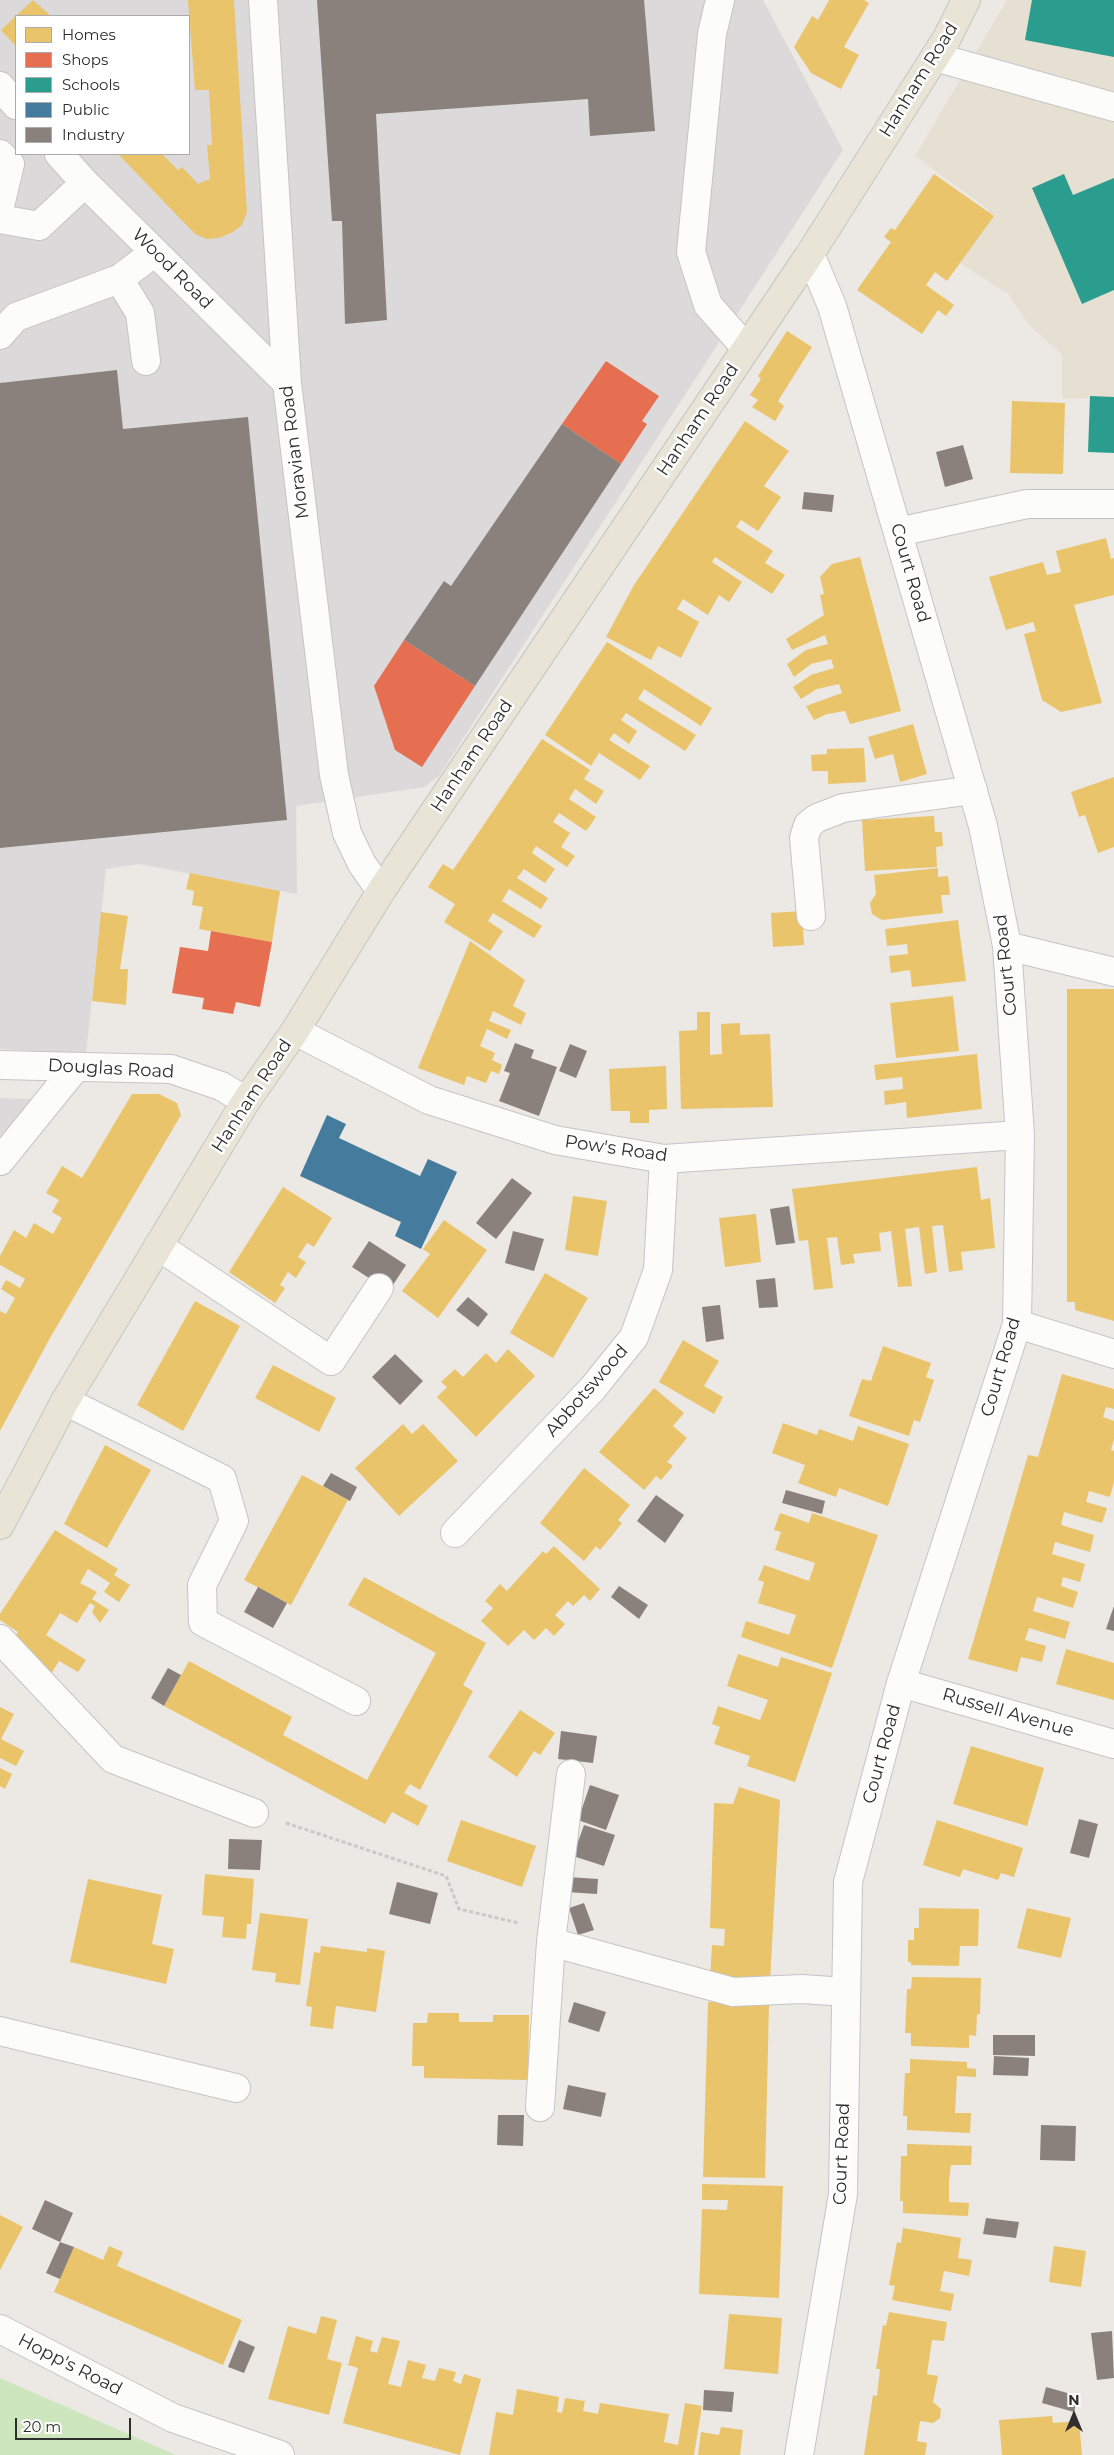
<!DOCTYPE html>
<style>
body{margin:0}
#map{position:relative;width:1114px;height:2455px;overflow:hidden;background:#ece8e4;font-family:Montserrat,sans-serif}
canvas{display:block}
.legend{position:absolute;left:15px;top:15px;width:175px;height:140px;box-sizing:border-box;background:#fff;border:1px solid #ababab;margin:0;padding:6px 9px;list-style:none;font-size:15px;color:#2e2e2e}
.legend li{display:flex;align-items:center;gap:10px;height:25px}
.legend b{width:25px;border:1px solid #ababab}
.north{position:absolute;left:1049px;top:2390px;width:50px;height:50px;-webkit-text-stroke:4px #fff;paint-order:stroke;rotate:0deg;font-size:14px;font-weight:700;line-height:20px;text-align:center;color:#2e2e2e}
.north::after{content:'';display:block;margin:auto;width:18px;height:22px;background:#2e2e2e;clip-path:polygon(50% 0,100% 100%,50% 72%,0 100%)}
.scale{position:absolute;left:15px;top:2418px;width:116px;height:22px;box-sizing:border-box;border:2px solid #2e2e2e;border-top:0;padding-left:6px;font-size:15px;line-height:18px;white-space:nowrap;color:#2e2e2e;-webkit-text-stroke:4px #fff;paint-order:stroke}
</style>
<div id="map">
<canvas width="1114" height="2455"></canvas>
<ul class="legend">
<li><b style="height:14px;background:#e9c46a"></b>Homes</li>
<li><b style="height:14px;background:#e76f51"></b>Shops</li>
<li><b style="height:14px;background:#2a9d8f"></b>Schools</li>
<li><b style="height:14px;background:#457b9d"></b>Public</li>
<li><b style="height:14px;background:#8a817c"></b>Industry</li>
</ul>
<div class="north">N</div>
<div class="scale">20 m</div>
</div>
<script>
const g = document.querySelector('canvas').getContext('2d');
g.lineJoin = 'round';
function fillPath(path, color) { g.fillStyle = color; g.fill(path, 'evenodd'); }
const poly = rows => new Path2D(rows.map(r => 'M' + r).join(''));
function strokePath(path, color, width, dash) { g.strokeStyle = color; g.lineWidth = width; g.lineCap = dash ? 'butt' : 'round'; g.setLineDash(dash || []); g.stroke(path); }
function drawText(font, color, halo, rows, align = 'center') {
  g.font = font + ' Montserrat,sans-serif'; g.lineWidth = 5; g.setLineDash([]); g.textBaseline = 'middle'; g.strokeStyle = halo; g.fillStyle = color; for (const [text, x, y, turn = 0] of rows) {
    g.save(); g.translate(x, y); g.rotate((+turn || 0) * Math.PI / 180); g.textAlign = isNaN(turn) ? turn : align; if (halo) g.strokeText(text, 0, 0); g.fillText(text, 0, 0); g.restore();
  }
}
const industrial = poly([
 [0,0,763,0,843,150,439,776,424,787,296,806,297,894,139,864,106,869,86,1054,0,1049],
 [16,16,189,16,189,154,16,154],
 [0,1098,57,1100,0,1173]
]);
const education = poly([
 [1007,0,1114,0,1114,399,1062,398,1062,354,1030,326,1008,294,960,263,989,210,915,156]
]);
const green = poly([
 [0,2378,176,2455,0,2455]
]);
const homes = poly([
 [33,0,51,16,16,16,16,46,1,30],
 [188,0,234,0,247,212,242,225,233,232,219,238,207,239,195,234,118,154,162,154,178,170,182,167,198,184,210,179,207,145,212,145,209,90,195,90],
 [829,0,864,0,869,3,844,47,859,55,841,89,811,73,794,47,812,16,818,20],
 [934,174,994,216,947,281,935,272,926,285,954,305,946,316,938,310,922,334,857,290,891,242,884,237,891,228,895,230],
 [787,331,812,347,778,401,784,406,775,421,752,407,758,400,750,395,761,379,758,376],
 [1012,401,1065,403,1063,474,1010,473],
 [745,421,789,451,764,486,781,497,758,531,741,520,736,527,773,551,765,563,785,575,772,594,715,557,712,562,742,582,729,602,719,595,708,615,683,599,677,609,699,622,681,658,658,646,651,660,606,637,634,585],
 [1106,538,1111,559,1114,558,1114,595,1074,605,1102,703,1061,712,1042,700,1024,634,1036,631,1033,622,1006,630,989,577,1043,562,1047,575,1061,572,1056,551],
 [860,557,901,711,850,724,845,711,827,714,814,720,806,706,842,693,839,684,817,689,801,699,793,687,811,675,834,668,831,659,811,664,794,677,787,664,806,650,828,644,825,635,792,650,786,639,824,615,820,595,824,594,820,577,832,564],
 [607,642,712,708,701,726,644,689,638,699,696,735,685,751,626,713,621,720,637,731,629,744,614,733,609,740,650,766,640,780,599,753,591,766,545,735],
 [913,724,927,774,900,782,893,754,875,759,868,737],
 [542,739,590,770,584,779,604,791,596,804,575,789,569,799,596,817,586,831,559,813,553,822,570,833,561,847,575,856,567,867,536,846,532,853,555,869,545,883,524,869,517,878,548,898,541,909,509,889,502,901,542,926,534,938,493,913,488,921,503,931,490,951,444,922,455,904,428,887,443,864,453,870],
 [864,748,866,782,828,784,828,771,812,771,811,755,827,754,827,749],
 [1114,777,1114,847,1098,853,1085,815,1079,817,1071,792],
 [934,816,935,832,942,832,943,846,936,847,937,867,865,871,862,820],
 [938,868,938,877,948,876,950,895,941,895,943,913,882,920,872,914,870,903,876,894,874,875],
 [190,873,280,891,272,942,199,929,203,907,192,905,194,891,186,889],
 [802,911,804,945,773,947,771,913],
 [101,912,128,916,120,969,128,969,126,1005,92,1001],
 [958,920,966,981,912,987,910,970,891,973,889,956,908,954,907,944,887,946,885,929],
 [470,941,525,980,513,1006,526,1013,521,1025,493,1011,489,1021,511,1030,507,1039,487,1029,480,1046,495,1053,492,1060,502,1065,499,1074,491,1071,486,1083,467,1076,464,1085,418,1068],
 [1067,989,1114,989,1114,1321,1075,1310,1075,1302,1067,1302],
 [953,996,959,1051,896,1058,890,1003],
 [697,1012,710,1012,710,1055,722,1054,721,1024,740,1023,740,1035,770,1034,773,1107,681,1109,679,1031,697,1030],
 [977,1054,982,1109,907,1118,906,1102,885,1105,884,1091,903,1089,902,1077,876,1080,874,1065],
 [666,1066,667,1109,649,1110,649,1123,630,1123,630,1111,611,1111,609,1069],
 [132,1094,159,1094,177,1103,181,1115,50,1338,0,1431,0,1311,6,1314,15,1298,1,1289,6,1280,20,1288,25,1279,0,1265,0,1256,14,1230,26,1238,34,1223,53,1234,62,1218,52,1212,59,1200,46,1193,62,1166,82,1178],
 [977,1167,981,1200,990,1198,995,1248,961,1252,963,1270,949,1272,943,1225,932,1226,937,1272,925,1274,919,1227,905,1229,912,1286,898,1287,891,1231,879,1233,881,1251,853,1254,855,1263,841,1265,837,1237,827,1238,833,1288,814,1290,808,1240,799,1241,792,1189],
 [283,1187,332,1218,314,1247,307,1243,298,1257,306,1262,296,1278,288,1272,280,1285,285,1288,275,1303,229,1272],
 [573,1196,607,1201,598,1256,565,1250],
 [756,1214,761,1262,725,1267,719,1218],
 [444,1220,487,1250,438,1318,402,1291,430,1254,423,1249],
 [545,1273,588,1298,553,1358,510,1333],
 [195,1301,240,1326,183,1431,137,1405],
 [683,1340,719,1361,704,1386,723,1397,714,1414,659,1382],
 [883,1346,931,1363,926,1377,934,1380,920,1422,914,1420,909,1436,849,1416,862,1379,871,1381],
 [508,1349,535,1376,476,1437,437,1397,447,1387,441,1382,455,1369,463,1377,486,1353,496,1363],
 [273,1365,336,1398,319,1432,255,1398],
 [1062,1374,1114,1389,1114,1409,1106,1407,1103,1417,1114,1421,1114,1439,1111,1450,1114,1451,1114,1482,1110,1497,1089,1491,1086,1502,1107,1508,1102,1523,1064,1512,1061,1525,1094,1535,1090,1552,1055,1542,1052,1554,1085,1564,1080,1582,1063,1577,1061,1586,1078,1592,1073,1608,1037,1597,1033,1611,1070,1622,1065,1639,1029,1628,1025,1640,1046,1646,1042,1662,1021,1657,1017,1672,968,1659,1028,1455,1038,1457],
 [654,1388,684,1413,673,1426,687,1438,667,1462,673,1466,661,1480,656,1476,644,1490,599,1452],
 [783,1423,817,1435,819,1429,853,1441,858,1426,909,1444,888,1506,839,1488,836,1497,798,1483,805,1465,772,1453],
 [403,1424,412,1434,423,1424,458,1461,399,1516,355,1468],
 [105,1445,151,1470,107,1548,64,1524],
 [584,1468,630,1505,618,1520,622,1523,611,1537,600,1550,596,1546,584,1561,540,1523],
 [302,1475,348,1500,291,1605,244,1580],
 [780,1513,809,1523,812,1513,878,1535,832,1668,741,1637,746,1621,789,1635,796,1615,758,1603,764,1582,758,1580,764,1565,809,1581,815,1563,775,1550,781,1532,774,1530],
 [55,1530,118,1569,114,1575,130,1585,119,1602,104,1592,110,1583,88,1569,80,1583,97,1592,92,1599,109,1610,100,1623,92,1612,95,1606,90,1603,77,1623,60,1613,46,1635,86,1660,78,1672,59,1661,48,1679,14,1638,18,1632,0,1620,0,1614],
 [554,1546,600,1589,590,1601,584,1595,573,1606,568,1601,555,1615,565,1624,554,1636,546,1628,534,1640,524,1630,508,1646,481,1621,493,1608,485,1601,500,1584,507,1591,543,1551,546,1554],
 [364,1577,486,1643,463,1685,473,1691,420,1790,410,1784,404,1793,428,1806,418,1826,392,1812,385,1824,164,1706,189,1661,292,1717,283,1735,367,1780,436,1653,348,1605],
 [1066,1649,1114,1663,1114,1700,1056,1684],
 [738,1654,778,1667,781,1657,832,1673,795,1782,747,1766,750,1756,714,1744,720,1727,712,1724,718,1706,760,1720,768,1700,727,1686],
 [0,1707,14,1714,1,1739,24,1751,16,1766,0,1758],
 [520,1710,555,1733,540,1755,534,1751,517,1777,488,1757],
 [971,1746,1044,1768,1027,1826,953,1804],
 [0,1768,12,1774,5,1789,0,1786],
 [739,1787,780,1800,770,1981,710,1978,712,1945,724,1946,725,1929,710,1928,714,1803,733,1804],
 [461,1820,536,1846,522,1887,447,1861],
 [937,1820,1023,1848,1014,1877,1001,1873,998,1880,963,1869,960,1877,923,1865],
 [205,1874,254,1879,251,1924,247,1924,246,1939,222,1937,224,1917,202,1915],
 [88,1879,162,1895,152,1944,174,1949,166,1984,70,1962],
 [919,1908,979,1909,978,1946,960,1946,959,1966,911,1965,911,1962,908,1962,908,1940,914,1940,914,1928,919,1928],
 [1027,1908,1071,1918,1061,1958,1017,1948],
 [260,1913,308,1919,300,1985,275,1982,276,1973,252,1970],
 [321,1946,367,1952,367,1948,385,1951,376,2012,336,2006,333,2029,310,2026,312,2007,306,2006,314,1952,320,1953],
 [912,1977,981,1978,980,2014,977,2014,976,2036,969,2035,969,2048,911,2046,911,2033,905,2033,906,2012,907,1989,911,1989],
 [708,2002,769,2003,765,2178,703,2177],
 [428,2013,459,2013,459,2022,493,2022,493,2015,529,2015,528,2080,424,2078,424,2066,412,2066,413,2023,427,2023],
 [910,2059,967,2062,967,2068,976,2069,976,2077,957,2076,955,2113,971,2113,970,2133,907,2130,907,2116,903,2116,905,2073,910,2073],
 [907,2144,972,2146,971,2165,951,2165,949,2181,949,2202,969,2203,968,2216,903,2213,903,2201,900,2201,901,2156,907,2156],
 [702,2184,783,2186,779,2298,699,2294,702,2209,727,2210,728,2200,702,2200],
 [0,2215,23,2227,0,2270],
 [903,2228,961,2238,958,2258,972,2260,969,2276,944,2271,940,2291,954,2294,951,2311,892,2300,895,2286,889,2285,897,2242,901,2243],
 [109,2246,123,2252,117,2266,242,2320,223,2365,54,2292,74,2247,103,2260],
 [1054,2246,1086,2251,1081,2287,1049,2282],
 [889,2312,947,2322,944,2341,932,2340,927,2374,938,2376,933,2402,941,2409,940,2418,933,2423,920,2421,917,2441,927,2443,925,2455,864,2455,873,2395,877,2396,880,2369,876,2369,883,2325,886,2326],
 [729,2314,782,2318,778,2374,724,2369],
 [321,2316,337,2320,327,2359,342,2363,329,2415,268,2399,288,2326,316,2334],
 [356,2336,373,2341,370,2351,377,2353,382,2337,400,2341,388,2384,401,2387,408,2360,426,2365,422,2378,435,2381,439,2368,456,2372,453,2381,461,2384,464,2374,481,2379,460,2455,343,2423,358,2368,348,2365],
 [517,2389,559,2397,557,2412,562,2413,565,2398,585,2401,583,2411,598,2414,600,2403,669,2414,664,2442,678,2445,685,2403,702,2406,694,2455,489,2455,496,2412,513,2415],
 [1052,2416,1053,2423,1079,2421,1082,2455,1002,2455,999,2420],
 [721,2427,743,2430,740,2455,698,2455,701,2432,719,2435]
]);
const shops = poly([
 [606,361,659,396,642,421,647,424,621,464,562,424],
 [404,640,475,686,422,767,395,750,374,686],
 [211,931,272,942,260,1007,236,1002,233,1014,202,1009,204,998,172,993,180,947,208,951]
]);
const schools = poly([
 [1032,0,1114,0,1114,57,1025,40],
 [1064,174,1073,195,1114,178,1114,290,1082,304,1032,188],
 [1090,396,1114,397,1114,453,1088,452]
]);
const public = poly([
 [327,1115,346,1124,339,1138,420,1176,428,1159,457,1172,421,1249,395,1236,401,1222,300,1176]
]);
const industry = poly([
 [317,0,644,0,655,131,590,136,588,99,376,114,387,320,345,324,342,221,332,221],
 [117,370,123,429,248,417,287,820,0,848,0,383],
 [562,424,621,464,475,686,404,640,444,581,451,586],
 [963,445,973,479,945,487,936,452],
 [804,492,834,495,832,512,802,509],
 [515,1043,534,1050,531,1058,557,1067,539,1116,499,1101,510,1073,504,1071],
 [570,1044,587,1051,576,1078,559,1071],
 [512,1178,532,1193,496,1239,476,1223],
 [789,1206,795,1243,776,1245,770,1209],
 [513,1231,544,1239,534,1271,505,1263],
 [369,1241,406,1265,389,1291,352,1267],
 [775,1278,778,1307,759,1308,756,1280],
 [468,1297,488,1314,478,1327,456,1310],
 [720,1305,724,1339,706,1342,702,1307],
 [395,1354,423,1381,400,1405,372,1377],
 [331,1473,357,1487,350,1501,323,1486],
 [786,1490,825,1501,822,1514,782,1503],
 [656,1495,684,1515,665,1543,637,1521],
 [619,1586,648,1605,639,1619,611,1597],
 [258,1587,287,1603,273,1628,244,1612],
 [1114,1606,1114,1631,1106,1629],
 [168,1668,181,1675,164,1706,151,1698],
 [561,1731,597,1736,593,1763,558,1759],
 [590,1785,619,1795,606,1830,578,1820],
 [1079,1819,1098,1824,1089,1858,1070,1853],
 [584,1825,615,1835,604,1866,573,1856],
 [229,1839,262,1840,260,1870,228,1869],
 [568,1877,598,1879,597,1894,567,1892],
 [397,1882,438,1893,430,1924,389,1914],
 [584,1903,594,1930,578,1935,569,1908],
 [574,2002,606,2012,599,2032,568,2022],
 [993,2035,1035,2035,1035,2056,993,2055],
 [994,2056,1029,2058,1028,2076,993,2075],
 [568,2085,606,2093,601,2117,563,2109],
 [498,2115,524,2115,523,2146,497,2145],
 [1041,2125,1076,2126,1075,2161,1040,2160],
 [45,2200,73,2213,60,2242,32,2229],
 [986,2218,1019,2222,1016,2238,983,2234],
 [60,2242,74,2247,60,2279,46,2273],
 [1112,2331,1114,2378,1097,2380,1091,2333],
 [239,2340,255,2347,244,2373,228,2367],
 [1046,2387,1078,2396,1074,2412,1042,2403],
 [704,2390,734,2392,732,2412,703,2410]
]);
const path = poly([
 [286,1823,446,1876,459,1909,519,1923]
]);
const minor = poly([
 [263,0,287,383,334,775,347,833,362,864,381,891],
 [720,0,712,34,691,252,708,305,746,348],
 [935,57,1114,107],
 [0,86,16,105],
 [0,154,10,164,0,206],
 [59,154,85,183,287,383],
 [0,219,39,226,85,183],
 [0,335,16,317,119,279],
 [146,361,140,313,119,279,155,252],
 [898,532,1027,504,1114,504],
 [811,916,804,838,808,825,817,818,843,808,973,790],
 [1007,946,1114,972],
 [295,1031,429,1100,555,1140,664,1159,1020,1135],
 [0,1065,171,1069,221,1086,246,1101],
 [0,1161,76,1067],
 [158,1246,331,1361,379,1288],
 [1017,1324,1114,1354],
 [65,1401,222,1479,234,1521,202,1585,203,1622,356,1701],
 [455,1533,593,1388,634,1337,658,1270,664,1159],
 [0,1639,113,1759,254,1813],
 [901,1683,1114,1744],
 [571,1774,551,1942,733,1992,802,1989,846,1992],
 [0,2031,236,2088],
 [540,2107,551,1942],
 [0,2329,173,2418,280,2455],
 [799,2455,843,2194,848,1882,901,1683,1017,1324,1020,1135,1007,946,983,826,832,306,810,254]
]);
const major = poly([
 [0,1525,65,1401,246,1101,295,1031,381,891,810,254,947,38,966,0]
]);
const streetNames = [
 ["Hanham Road",919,80,-58],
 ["Wood Road",172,269,45],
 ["Hanham Road",698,420,-56],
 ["Moravian Road",295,452,-97],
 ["Court Road",910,573,74],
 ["Hanham Road",472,756,-56],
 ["Court Road",1006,965,-96],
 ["Douglas Road",111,1069,3],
 ["Hanham Road",252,1096,-57],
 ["Pow's Road",616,1149,8],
 ["Court Road",1001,1367,-74],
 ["Abbotswood",587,1391,-49],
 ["Russell Avenue",1008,1713,16],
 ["Court Road",882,1754,-75],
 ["Court Road",842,2154,-88],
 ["Hopp's Road",70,2365,27]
];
fillPath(industrial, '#dcd9db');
fillPath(education, '#e6e0d3');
fillPath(green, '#cee6be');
fillPath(homes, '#e9c46a');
fillPath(shops, '#e76f51');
fillPath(schools, '#2a9d8f');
fillPath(public, '#457b9d');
fillPath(industry, '#8a817c');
strokePath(minor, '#c5c4c5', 30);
strokePath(major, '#c6c5c4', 30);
strokePath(path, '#c9c9c8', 3, [4, 2.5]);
strokePath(minor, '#fcfcfb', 28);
strokePath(major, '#e8e4d6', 28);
drawText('18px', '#2e2e2e', '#fff', streetNames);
</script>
